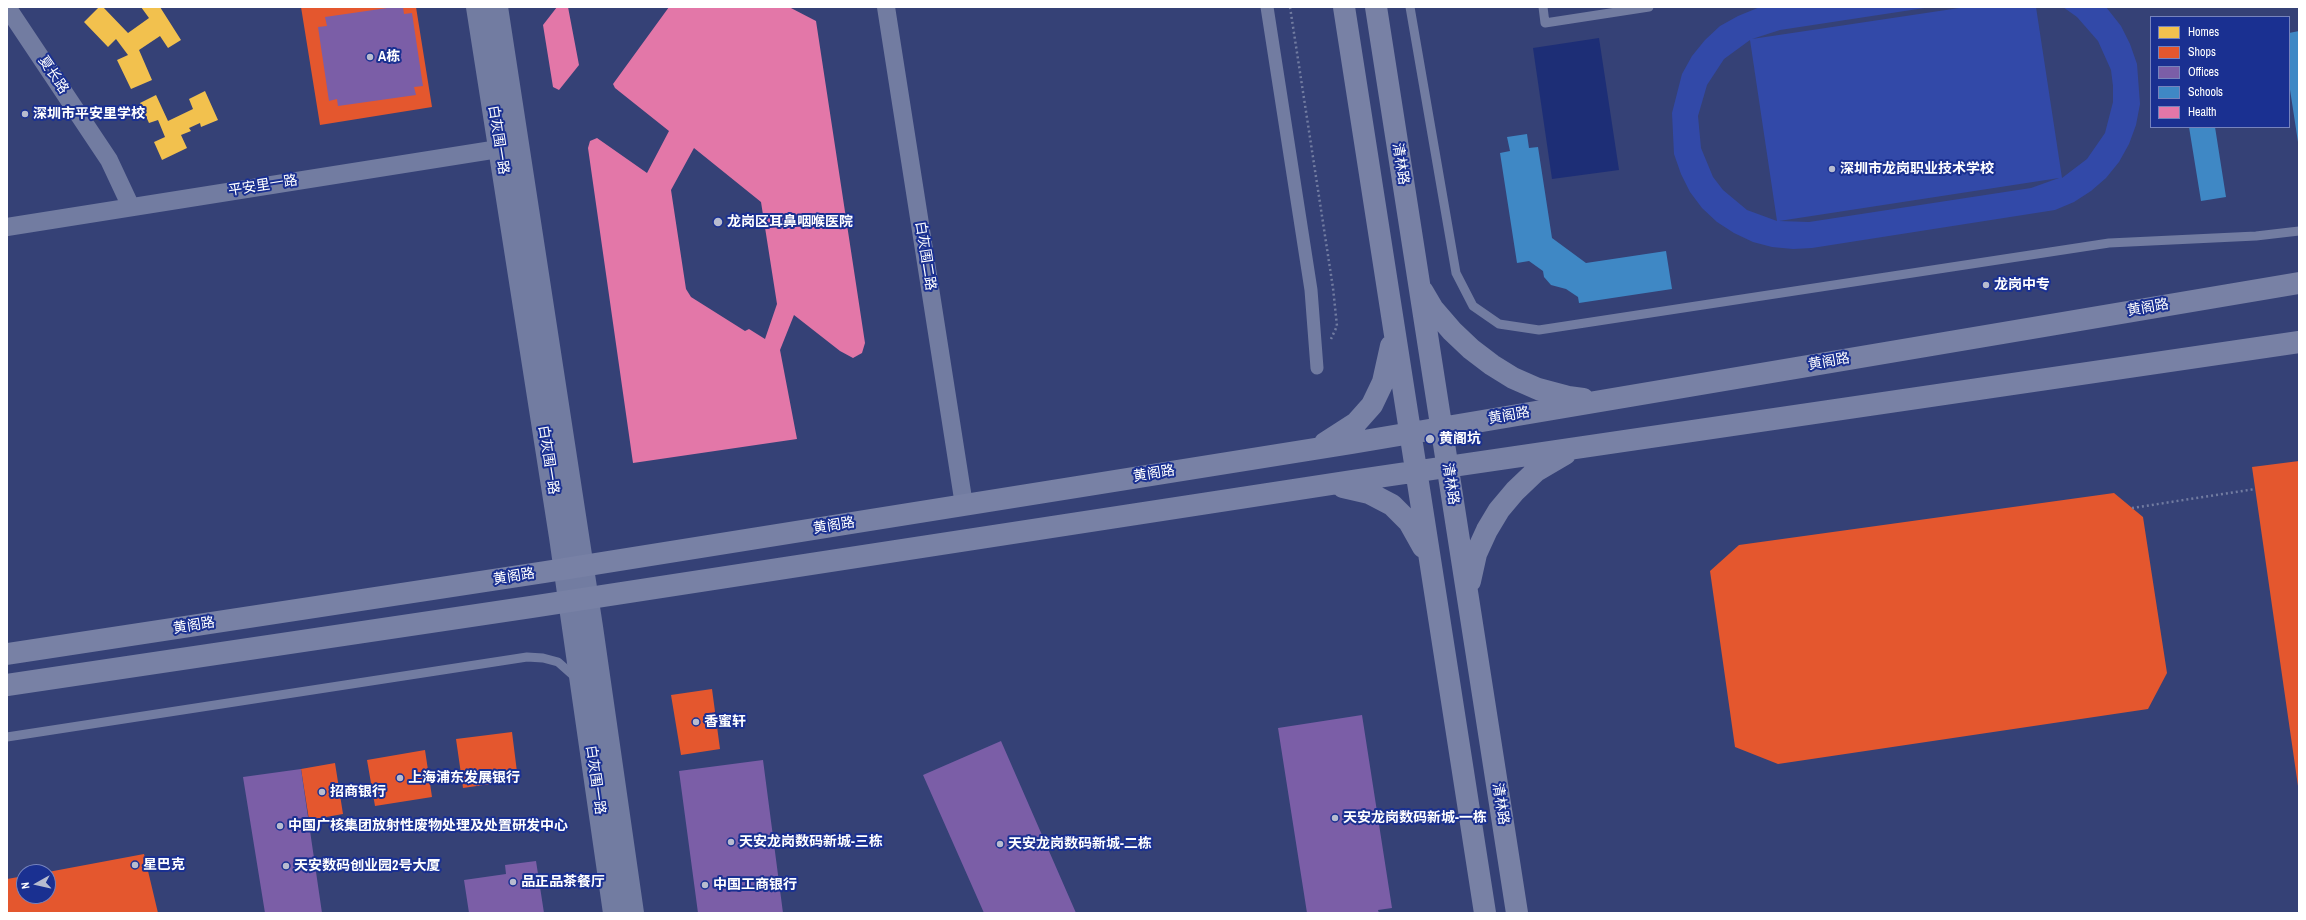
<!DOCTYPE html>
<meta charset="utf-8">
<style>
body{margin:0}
#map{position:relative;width:2306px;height:920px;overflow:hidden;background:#354176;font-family:"Archivo Narrow",sans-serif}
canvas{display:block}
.frame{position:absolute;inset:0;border:8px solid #fff;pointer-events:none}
.legend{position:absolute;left:2150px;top:16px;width:140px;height:112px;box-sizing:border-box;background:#1a3091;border:1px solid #7683bd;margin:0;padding:5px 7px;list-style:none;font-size:12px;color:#fff}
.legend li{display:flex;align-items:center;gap:8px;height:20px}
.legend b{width:20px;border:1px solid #7683bd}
.north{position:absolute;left:16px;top:864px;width:40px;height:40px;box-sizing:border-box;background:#1a3091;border:1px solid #7683bd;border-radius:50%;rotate:262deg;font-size:11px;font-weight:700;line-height:16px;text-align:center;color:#fff}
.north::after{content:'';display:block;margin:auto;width:14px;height:18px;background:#b8bccf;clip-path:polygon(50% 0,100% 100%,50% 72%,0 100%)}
</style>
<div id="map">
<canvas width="2306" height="920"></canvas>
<div class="frame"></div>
<ul class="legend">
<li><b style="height:11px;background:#f2c14e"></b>Homes</li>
<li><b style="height:11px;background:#e4572e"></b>Shops</li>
<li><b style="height:11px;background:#7b5ea7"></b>Offices</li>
<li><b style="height:11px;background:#3f88c5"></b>Schools</li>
<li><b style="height:11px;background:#e377a8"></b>Health</li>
</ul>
<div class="north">N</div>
</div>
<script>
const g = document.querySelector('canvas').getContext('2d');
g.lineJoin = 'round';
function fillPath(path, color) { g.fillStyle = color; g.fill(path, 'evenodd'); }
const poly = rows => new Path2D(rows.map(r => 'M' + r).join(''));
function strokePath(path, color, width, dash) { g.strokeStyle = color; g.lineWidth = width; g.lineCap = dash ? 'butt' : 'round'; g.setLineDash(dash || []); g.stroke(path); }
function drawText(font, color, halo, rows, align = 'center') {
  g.font = font + ' "Archivo Narrow","Noto Sans SC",sans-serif'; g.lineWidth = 4; g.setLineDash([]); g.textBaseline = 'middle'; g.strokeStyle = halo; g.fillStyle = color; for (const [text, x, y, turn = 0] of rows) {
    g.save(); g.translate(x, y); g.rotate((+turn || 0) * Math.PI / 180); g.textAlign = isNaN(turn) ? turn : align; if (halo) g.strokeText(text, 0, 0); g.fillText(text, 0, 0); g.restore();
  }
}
const green = poly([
 [1760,7,1931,7,1780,30,1752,39,1966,7,2036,7,2062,178,2087,159,2105,133,2113,102,2113,86,2111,70,2098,41,2077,17,2063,7,2106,7,2121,26,2130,44,2137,64,2140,104,2136,125,2129,144,2119,162,2106,178,2091,191,2074,202,2055,210,1812,248,1793,249,1772,247,1753,242,1734,233,1717,222,1702,208,1690,192,1681,174,1674,154,1672,113,1682,74,1692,56,1705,40,1720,26,1738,16],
 [1750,40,1777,221,1747,210,1723,190,1713,177,1701,148,1698,116,1707,85,1724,59],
 [2059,178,2031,188,1809,222,1779,221]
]);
const water = poly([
 [1599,38,1619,170,1552,179,1533,48]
]);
const homes = poly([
 [99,7,103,7,128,33,149,18,141,7,160,7,181,40,168,48,160,36,139,50,152,80,131,89,117,60,128,55,116,39,108,47,84,22],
 [205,91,218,120,201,127,200,123,189,128,191,131,181,135,187,148,162,160,154,142,165,137,158,120,149,123,140,103,156,95,168,121,193,109,189,99]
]);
const shops = poly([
 [301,7,416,7,432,107,320,125],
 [2299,461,2299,786,2298,786,2252,467],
 [2114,493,2143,517,2167,673,2148,709,1778,764,1735,747,1710,571,1739,545],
 [712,689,720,749,681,755,671,695],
 [512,732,518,780,463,788,456,739],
 [425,750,432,797,375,806,367,760],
 [335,763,343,814,309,820,301,769],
 [144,854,158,913,7,913,7,879,24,876,24,896,48,896,48,872]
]);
const offices = poly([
 [394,7,403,7,404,14,412,13,423,86,414,87,416,95,338,106,337,99,329,101,318,27,327,26,325,17],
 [1362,715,1392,908,1378,910,1379,913,1307,913,1278,728],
 [1001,741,1076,913,984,913,923,775],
 [763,760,783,913,698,913,679,771],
 [301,769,322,913,265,913,243,777],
 [536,861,544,913,469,913,464,880,506,874,505,865]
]);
const schools = poly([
 [2299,31,2299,141,2298,142,2289,83,2289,33],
 [2189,127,2215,127,2226,197,2201,201],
 [1527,134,1529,148,1538,147,1552,238,1586,263,1666,251,1672,289,1579,303,1578,297,1566,289,1551,285,1544,277,1543,271,1529,261,1517,263,1500,153,1510,151,1507,137]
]);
const health = poly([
 [557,7,568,7,579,65,559,90,553,87,543,25],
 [669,7,789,7,816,21,865,343,862,353,853,358,840,351,794,315,780,350,797,439,633,463,588,148,590,141,597,138,647,173,669,131,615,88,613,84],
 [694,148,761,202,777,304,765,339,749,329,745,331,691,297,686,289,671,190]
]);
const path = poly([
 [1290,7,1333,288,1337,326,1331,339],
 [2132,508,2255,489]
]);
const service = poly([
 [1410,7,1456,273,1473,306,1499,324,1539,330,2109,243,2256,236,2299,231],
 [1543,7,1545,23,1649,7],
 [7,737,527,657,543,658,558,662,575,677]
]);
const pedestrian = poly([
 [1267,7,1311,290,1317,368]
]);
const minor = poly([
 [7,7,109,160,131,207],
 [886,7,964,505],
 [7,227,511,147]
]);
const tertiary = poly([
 [477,7,560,537,614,913],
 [497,7,592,627,633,913]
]);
const secondary = poly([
 [1344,7,1485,913],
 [1376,7,1517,913],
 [1423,292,1433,309,1452,331,1471,349,1492,365,1513,378,1538,389,1568,397,1583,399],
 [1325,443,1356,423,1372,405,1383,382,1391,346],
 [1343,487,1369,493,1392,505,1409,522,1423,547],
 [1470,581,1476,554,1487,530,1499,510,1515,491,1536,471,1565,454],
 [7,654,545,572,1352,443,2299,283],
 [7,685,531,607,1358,480,2299,342]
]);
const markers = [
 [370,57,4,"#b8bccf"],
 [25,114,4,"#b8bccf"],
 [1832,169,4,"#b8bccf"],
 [718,222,5,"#b8bccf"],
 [1986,285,4,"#b8bccf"],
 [1430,439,5,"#b8bccf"],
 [696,722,4,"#b8bccf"],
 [400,778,4,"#b8bccf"],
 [322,792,4,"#b8bccf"],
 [1335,818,4,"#b8bccf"],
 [280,826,4,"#b8bccf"],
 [731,842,4,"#b8bccf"],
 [1000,844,4,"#b8bccf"],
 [135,865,4,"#b8bccf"],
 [286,866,4,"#b8bccf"],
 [513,882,4,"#b8bccf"],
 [705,885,4,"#b8bccf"]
];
const poiNames = [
 ["A栋",378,57],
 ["深圳市平安里学校",33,114],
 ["深圳市龙岗职业技术学校",1840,169],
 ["龙岗区耳鼻咽喉医院",727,222],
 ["龙岗中专",1994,285],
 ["黄阁坑",1439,439],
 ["香蜜轩",704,722],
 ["上海浦东发展银行",408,778],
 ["招商银行",330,792],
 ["天安龙岗数码新城-一栋",1343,818],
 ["中国广核集团放射性废物处理及处置研发中心",288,826],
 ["天安龙岗数码新城-三栋",739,842],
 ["天安龙岗数码新城-二栋",1008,844],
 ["星巴克",143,865],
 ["天安数码创业园2号大厦",294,866],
 ["品正品茶餐厅",521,882],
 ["中国工商银行",713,885]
];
const streetNames = [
 ["夏长路",53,75,56],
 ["白灰围一路",498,140,81],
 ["清林路",1400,164,81],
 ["平安里一路",263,186,-9],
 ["白灰围二路",925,256,81],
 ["黄阁路",2148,308,-10],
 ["黄阁路",1829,362,-10],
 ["黄阁路",1509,416,-10],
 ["白灰围一路",548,460,81],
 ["黄阁路",1154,474,-9],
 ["清林路",1450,484,81],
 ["黄阁路",834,526,-9],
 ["黄阁路",514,577,-9],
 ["黄阁路",194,626,-9],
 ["白灰围一路",595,780,82],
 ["清林路",1500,804,81]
];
fillPath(green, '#3249a8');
fillPath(water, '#1d2e76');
fillPath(homes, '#f2c14e');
fillPath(shops, '#e4572e');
fillPath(offices, '#7b5ea7');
fillPath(schools, '#3f88c5');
fillPath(health, '#e377a8');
strokePath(path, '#727ca1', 2.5, [2, 3]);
strokePath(service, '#727ca1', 9);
strokePath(pedestrian, '#727ca1', 13);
strokePath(minor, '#727ca1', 18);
strokePath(tertiary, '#727ca1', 22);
strokePath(secondary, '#7881a5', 22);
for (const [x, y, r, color] of markers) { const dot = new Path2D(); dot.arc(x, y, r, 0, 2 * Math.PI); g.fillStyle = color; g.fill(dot); strokePath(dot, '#1a3091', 1.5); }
drawText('bold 14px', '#fff', '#1a3091', poiNames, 'left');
drawText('14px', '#fff', '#1a3091', streetNames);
</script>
